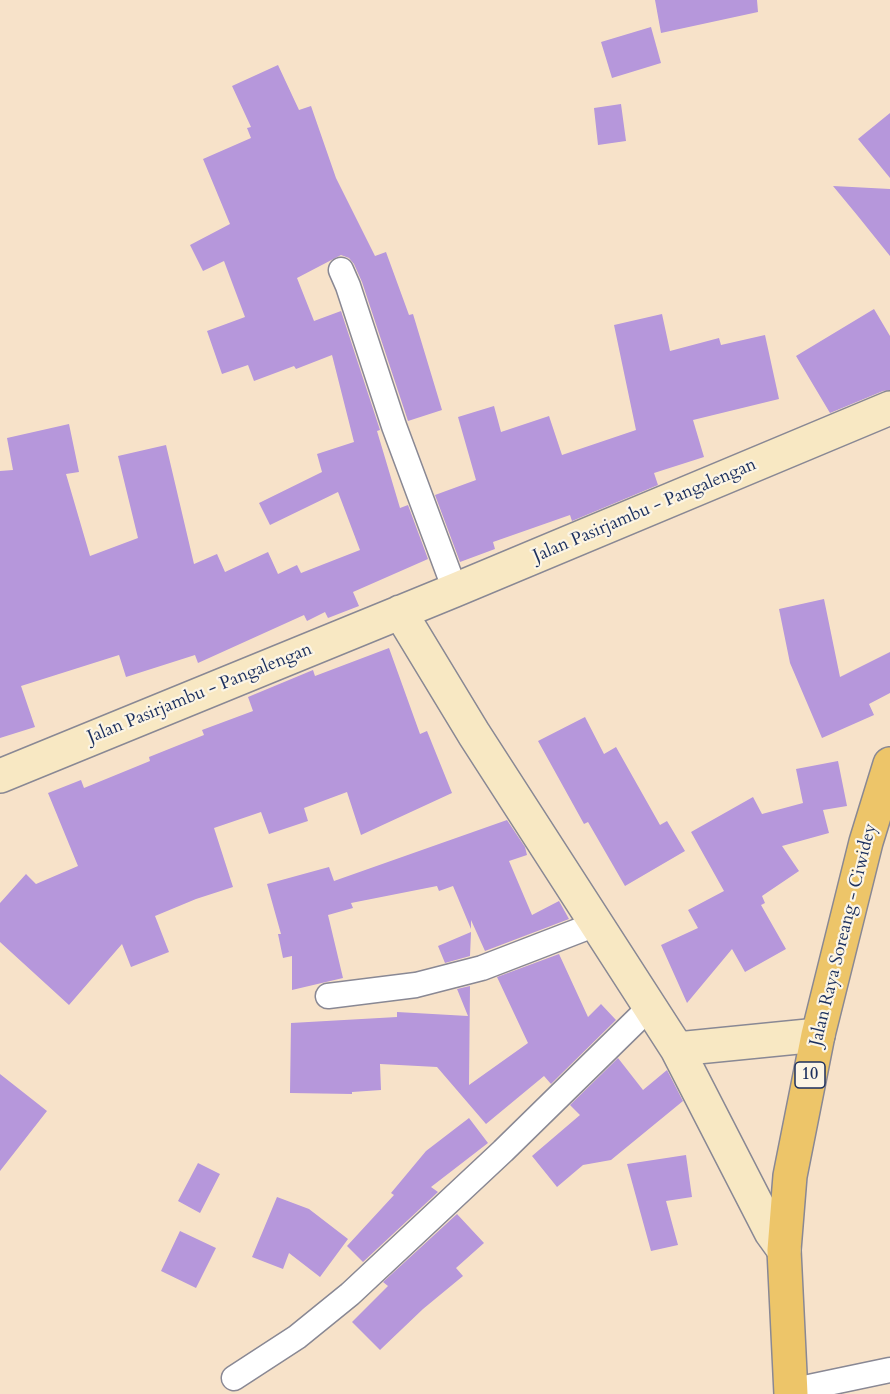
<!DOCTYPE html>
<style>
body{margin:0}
canvas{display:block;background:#f7e2c9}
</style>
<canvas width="890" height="1394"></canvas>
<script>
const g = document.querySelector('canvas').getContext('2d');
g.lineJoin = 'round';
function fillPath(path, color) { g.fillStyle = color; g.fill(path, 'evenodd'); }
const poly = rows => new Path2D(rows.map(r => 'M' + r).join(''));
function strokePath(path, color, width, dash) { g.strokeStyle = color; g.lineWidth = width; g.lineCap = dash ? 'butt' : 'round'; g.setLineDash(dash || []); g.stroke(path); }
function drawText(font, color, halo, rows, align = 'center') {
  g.font = font + ' Cardo,serif'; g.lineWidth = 4.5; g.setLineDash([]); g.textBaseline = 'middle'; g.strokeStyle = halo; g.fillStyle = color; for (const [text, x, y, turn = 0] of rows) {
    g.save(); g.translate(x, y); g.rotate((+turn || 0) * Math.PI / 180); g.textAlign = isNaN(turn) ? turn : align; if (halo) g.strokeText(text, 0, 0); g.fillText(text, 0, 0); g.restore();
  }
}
const building = poly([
 [655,0,757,0,758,12,661,33],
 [651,27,661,63,612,78,601,42],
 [278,65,299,110,311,106,336,178,375,256,386,252,409,315,413,314,426,357,442,410,408,421,362,282,354,264,349,258,341,255,297,278,314,321,341,311,380,430,377,431,400,508,408,505,428,559,353,592,359,606,328,618,325,612,307,621,304,615,198,663,195,655,126,677,119,655,21,686,35,727,0,738,0,471,13,470,7,438,69,424,79,472,66,474,90,556,138,538,118,456,166,445,194,564,217,554,225,572,268,552,278,574,297,565,301,573,360,550,338,492,270,525,259,503,322,472,317,454,354,442,332,355,296,369,294,366,254,381,248,365,222,374,207,331,245,317,224,261,203,271,190,245,230,224,203,159,251,138,247,128,251,127,232,86],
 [621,104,626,141,598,145,594,108],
 [890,113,890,178,858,139],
 [833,186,890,189,890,256,857,215],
 [874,309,890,336,890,390,883,391,830,413,796,356],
 [662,314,670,351,719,338,721,345,765,335,779,399,693,420,704,457,654,473,658,485,572,521,570,515,493,542,495,549,460,562,435,495,476,480,458,417,494,406,501,432,549,416,562,455,636,430,614,325],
 [824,599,840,677,890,652,890,693,869,704,874,715,822,738,790,663,779,609],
 [389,648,420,734,427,731,452,793,361,835,347,792,304,808,308,821,269,834,261,812,214,828,233,887,196,899,155,916,169,952,131,967,122,944,69,1005,0,942,0,903,26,874,36,884,78,866,48,793,81,780,84,788,150,761,149,757,204,735,202,730,253,711,248,697,313,670,315,676],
 [585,717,604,754,616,747,660,825,667,821,685,851,625,886,588,822,584,824,538,741],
 [838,761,847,806,823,810,829,833,782,846,799,871,762,896,765,903,761,905,786,949,745,972,732,949,687,1003,661,945,698,928,688,910,724,891,691,832,753,797,762,814,803,803,796,769],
 [507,820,525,847,527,855,509,861,532,915,559,901,569,919,485,951,471,920,471,929,453,886,439,891,437,886,351,903,353,908,328,915,343,978,292,990,292,956,283,958,278,934,281,934,267,884,329,867,334,881],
 [471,932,470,956,445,963,438,946],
 [559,954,588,1017,601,1004,616,1020,551,1084,544,1076,486,1124,437,1067,380,1064,381,1090,352,1092,352,1094,290,1093,291,1023,397,1017,397,1012,468,1016,457,989,470,986,469,1085,528,1043,497,977],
 [618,1058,643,1090,667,1070,683,1101,611,1160,583,1165,557,1187,532,1156,580,1115,570,1105],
 [0,1074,47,1111,0,1171],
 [469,1118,488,1143,431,1187,438,1192,363,1262,347,1246,394,1195,391,1193,426,1151],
 [686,1155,692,1197,666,1201,678,1245,651,1251,627,1164],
 [198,1163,220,1174,200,1213,178,1201],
 [277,1197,309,1209,348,1239,320,1277,289,1253,283,1269,252,1257],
 [457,1214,484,1243,456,1268,463,1276,423,1309,380,1350,352,1322,388,1286,383,1282],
 [180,1231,216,1248,196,1288,161,1271]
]);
const street = poly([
 [341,270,348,286,394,426,455,590],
 [328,996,416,985,482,968,596,924],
 [234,1378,297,1337,350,1294,503,1151,650,1007],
 [790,1391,890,1370]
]);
const secondary = poly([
 [400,612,474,734,677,1049,771,1232,784,1250],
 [0,776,455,590,890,408],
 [677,1049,818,1035]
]);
const highway = poly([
 [791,1394,784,1250,790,1176,818,1035,866,842,890,764]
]);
const shields = [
 [810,1075,30]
];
const shieldNames = [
 ["10",810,1075]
];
const streetNames = [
 ["Jalan Pasirjambu - Pangalengan",645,511,-23],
 ["Jalan Pasirjambu - Pangalengan",200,694,-22],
 ["Jalan Raya Soreang - Ciwidey",844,935,-76]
];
fillPath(building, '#b697db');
strokePath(street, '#898894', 27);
strokePath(secondary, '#898894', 36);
strokePath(highway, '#898894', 36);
strokePath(street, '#fff', 24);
strokePath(secondary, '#f8e8c3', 33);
strokePath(highway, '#edc569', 33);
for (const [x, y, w] of shields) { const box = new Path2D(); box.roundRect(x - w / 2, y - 13, w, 26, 4.5); g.fillStyle = '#fcf5e5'; g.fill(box); strokePath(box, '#1b2f5e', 1.5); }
drawText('bold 16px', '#1b2f5e', null, shieldNames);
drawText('18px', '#1b2f5e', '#fcf5e5', streetNames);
</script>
